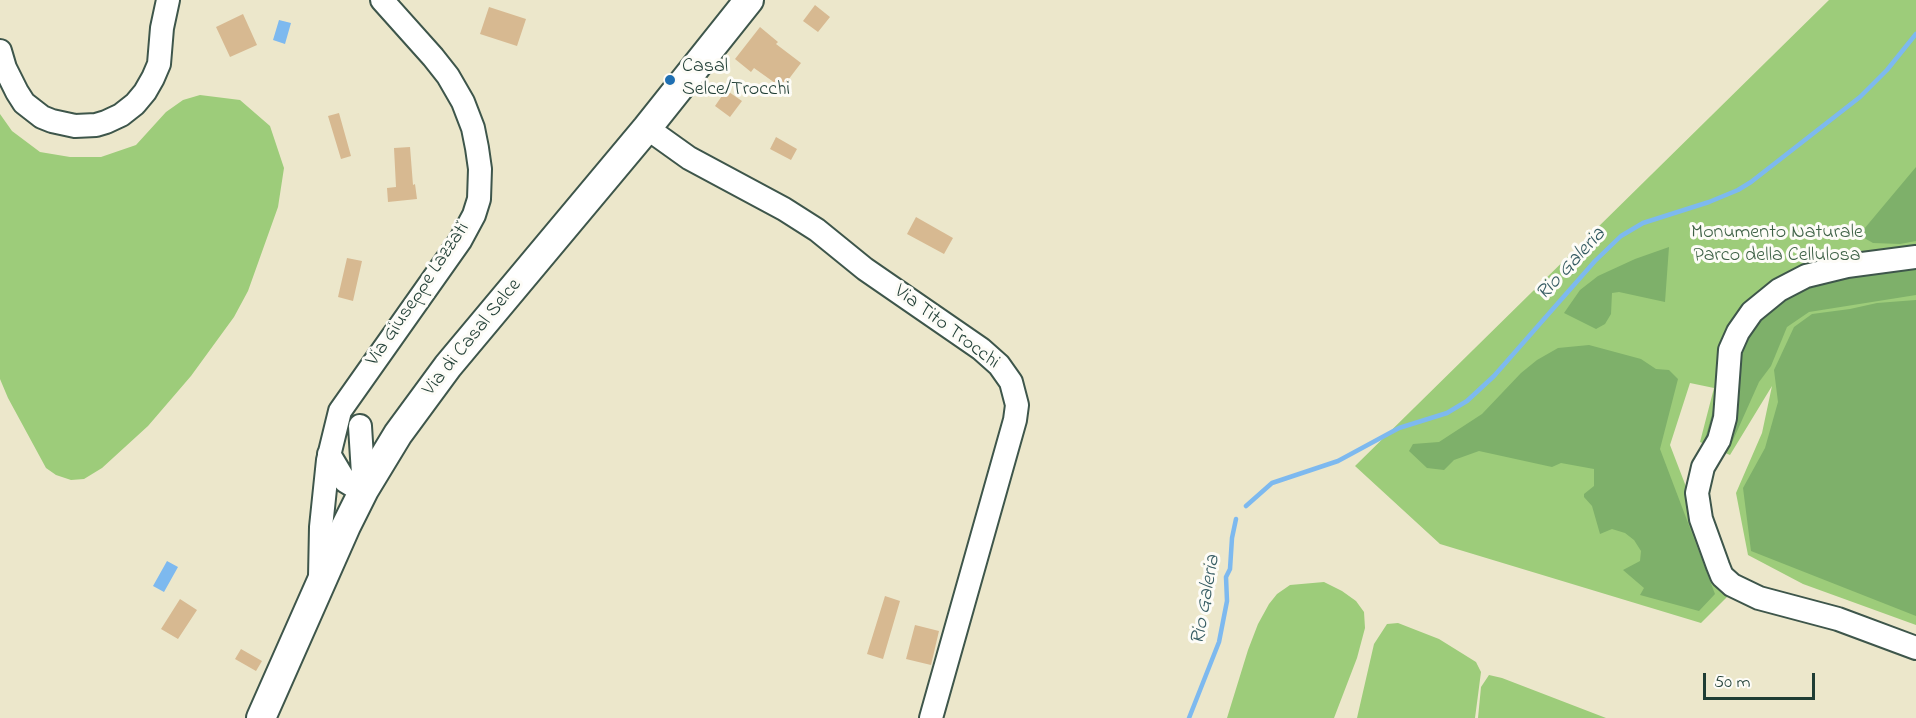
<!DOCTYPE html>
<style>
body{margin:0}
#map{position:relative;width:1916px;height:718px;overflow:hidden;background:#ece7cb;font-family:"Indie Flower",sans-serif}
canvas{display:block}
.scale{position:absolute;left:1703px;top:673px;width:112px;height:27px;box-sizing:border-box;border:3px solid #1f3d34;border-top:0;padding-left:8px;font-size:18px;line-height:21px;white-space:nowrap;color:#1f3d34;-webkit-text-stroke:4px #fdfcf7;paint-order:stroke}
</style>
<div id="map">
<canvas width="1916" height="718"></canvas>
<div class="scale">50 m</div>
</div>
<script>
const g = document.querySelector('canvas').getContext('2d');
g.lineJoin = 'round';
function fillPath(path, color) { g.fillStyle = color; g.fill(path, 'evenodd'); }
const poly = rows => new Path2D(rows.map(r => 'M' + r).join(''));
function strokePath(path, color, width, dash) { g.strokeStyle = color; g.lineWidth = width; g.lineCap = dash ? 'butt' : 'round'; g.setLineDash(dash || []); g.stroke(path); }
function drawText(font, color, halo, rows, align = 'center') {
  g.font = font + ' "Indie Flower",sans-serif'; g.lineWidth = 6; g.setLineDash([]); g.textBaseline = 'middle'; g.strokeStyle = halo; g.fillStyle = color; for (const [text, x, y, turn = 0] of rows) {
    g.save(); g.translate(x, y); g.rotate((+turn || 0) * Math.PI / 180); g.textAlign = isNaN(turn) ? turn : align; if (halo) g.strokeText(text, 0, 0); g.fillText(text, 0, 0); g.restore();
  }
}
const green = poly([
 [1829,0,1916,0,1916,625,1803,584,1748,555,1736,493,1762,433,1772,386,1730,455,1700,442,1714,388,1690,383,1670,445,1728,596,1701,623,1440,544,1355,466],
 [200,95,240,100,270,126,284,168,278,207,248,291,234,317,191,376,148,426,102,468,84,479,71,480,56,475,46,468,8,398,0,379,0,114,12,131,40,152,70,157,101,157,136,145,166,112,183,100],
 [1324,582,1342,591,1356,601,1364,612,1365,628,1357,658,1334,718,1227,718,1248,650,1258,624,1269,604,1277,594,1290,585],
 [1398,623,1439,639,1476,662,1481,672,1475,718,1357,718,1374,644,1387,624],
 [1489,675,1502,678,1606,718,1478,718,1481,687]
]);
const forest = poly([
 [1916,167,1916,241,1900,244,1873,243,1859,235],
 [1669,247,1665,302,1619,292,1612,293,1611,314,1605,324,1596,329,1564,313,1580,290,1598,276,1635,259],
 [1916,263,1916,295,1809,312,1787,327,1771,366,1759,382,1730,447,1705,439,1720,385,1739,336,1792,286],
 [1916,300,1916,616,1751,551,1743,488,1765,448,1778,402,1774,370,1794,327,1812,314,1850,309,1877,303],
 [1589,345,1641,359,1656,369,1669,370,1678,379,1660,449,1715,594,1699,611,1640,595,1644,588,1623,570,1640,561,1641,551,1634,540,1625,533,1612,529,1600,534,1592,506,1584,497,1584,494,1594,486,1594,469,1561,463,1552,467,1479,451,1454,460,1444,470,1427,468,1409,451,1413,444,1439,442,1482,414,1521,373,1537,360,1558,348]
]);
const water = poly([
 [279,20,291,23,285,44,273,40],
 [167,561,178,567,164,592,153,586]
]);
const stream = poly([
 [1246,506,1272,483,1338,461,1399,428,1447,413,1467,401,1494,376,1595,261,1621,236,1643,223,1709,202,1738,190,1751,182,1860,97,1887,70,1916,34],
 [1189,718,1219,642,1227,601,1226,577,1230,569,1232,538,1236,519]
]);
const building = poly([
 [815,5,830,17,818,32,803,21],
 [489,7,526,19,517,46,480,34],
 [243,14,257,45,230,57,216,27],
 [760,27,778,42,776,44,801,63,782,88,754,68,751,72,735,59],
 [726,90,742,101,730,117,715,106],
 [339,113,351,156,341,159,328,116],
 [776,137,797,149,791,160,770,149],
 [410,147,413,185,415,184,417,199,388,202,387,188,396,187,394,148],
 [916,217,953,238,944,254,907,234],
 [347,258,362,261,353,301,338,297],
 [885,596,900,601,883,659,867,654],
 [180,599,197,610,178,639,161,629],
 [915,625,939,631,931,665,906,659],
 [241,649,262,661,256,671,235,659]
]);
const minor = poly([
 [0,51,5,68,17,92,24,103,42,117,52,121,75,126,96,125,106,122,121,115,135,104,145,92,153,78,159,64,162,28,168,0],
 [647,128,689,158,784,209,817,230,865,269,981,349,999,365,1011,382,1017,405,1015,420,931,718],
 [1916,257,1847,266,1806,276,1779,290,1752,312,1738,332,1730,350,1725,418,1719,440,1703,467,1697,493,1701,519,1718,566,1722,576,1732,585,1759,598,1838,619,1916,648],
 [329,454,345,481,355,487,364,490,360,426],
 [320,577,321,527,328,460,340,411,460,241,474,215,479,199,480,169,477,148,473,128,463,102,448,76,433,57,382,0]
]);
const major = poly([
 [261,718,346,526,364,490,398,434,448,366,647,128,749,0]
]);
const markers = [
 [670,80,6,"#1f6fb2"]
];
const poiNames = [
 ["Casal",682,68],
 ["Selce/Trocchi",682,91]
];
const parkNames = [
 ["Monumento Naturale",1777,234],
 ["Parco della Cellulosa",1777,257]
];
const streetNames = [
 ["Via Giuseppe Lazzati",419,295,-56],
 ["Via Tito Trocchi",946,328,37],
 ["Via di Casal Selce",473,338,-51]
];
const waterNames = [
 ["Rio Galeria",1572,265,-47],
 ["Rio Galeria",1207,600,-80]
];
fillPath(green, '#9dcc7a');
fillPath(forest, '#7eb06a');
fillPath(water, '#7db9ef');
strokePath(stream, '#7db9ef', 4.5);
fillPath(building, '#d7b991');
strokePath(minor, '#3e564b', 26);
strokePath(major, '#3e564b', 32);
strokePath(minor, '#fff', 22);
strokePath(major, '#fff', 28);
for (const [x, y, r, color] of markers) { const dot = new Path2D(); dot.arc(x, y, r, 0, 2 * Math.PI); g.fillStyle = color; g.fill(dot); strokePath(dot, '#fdfcf7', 2); }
drawText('20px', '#1f3d34', '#fdfcf7', poiNames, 'left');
drawText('20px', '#3e6146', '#fdfcf7', parkNames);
drawText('20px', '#1f3d34', '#fdfcf7', streetNames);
drawText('italic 21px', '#365c63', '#fdfcf7', waterNames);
</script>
